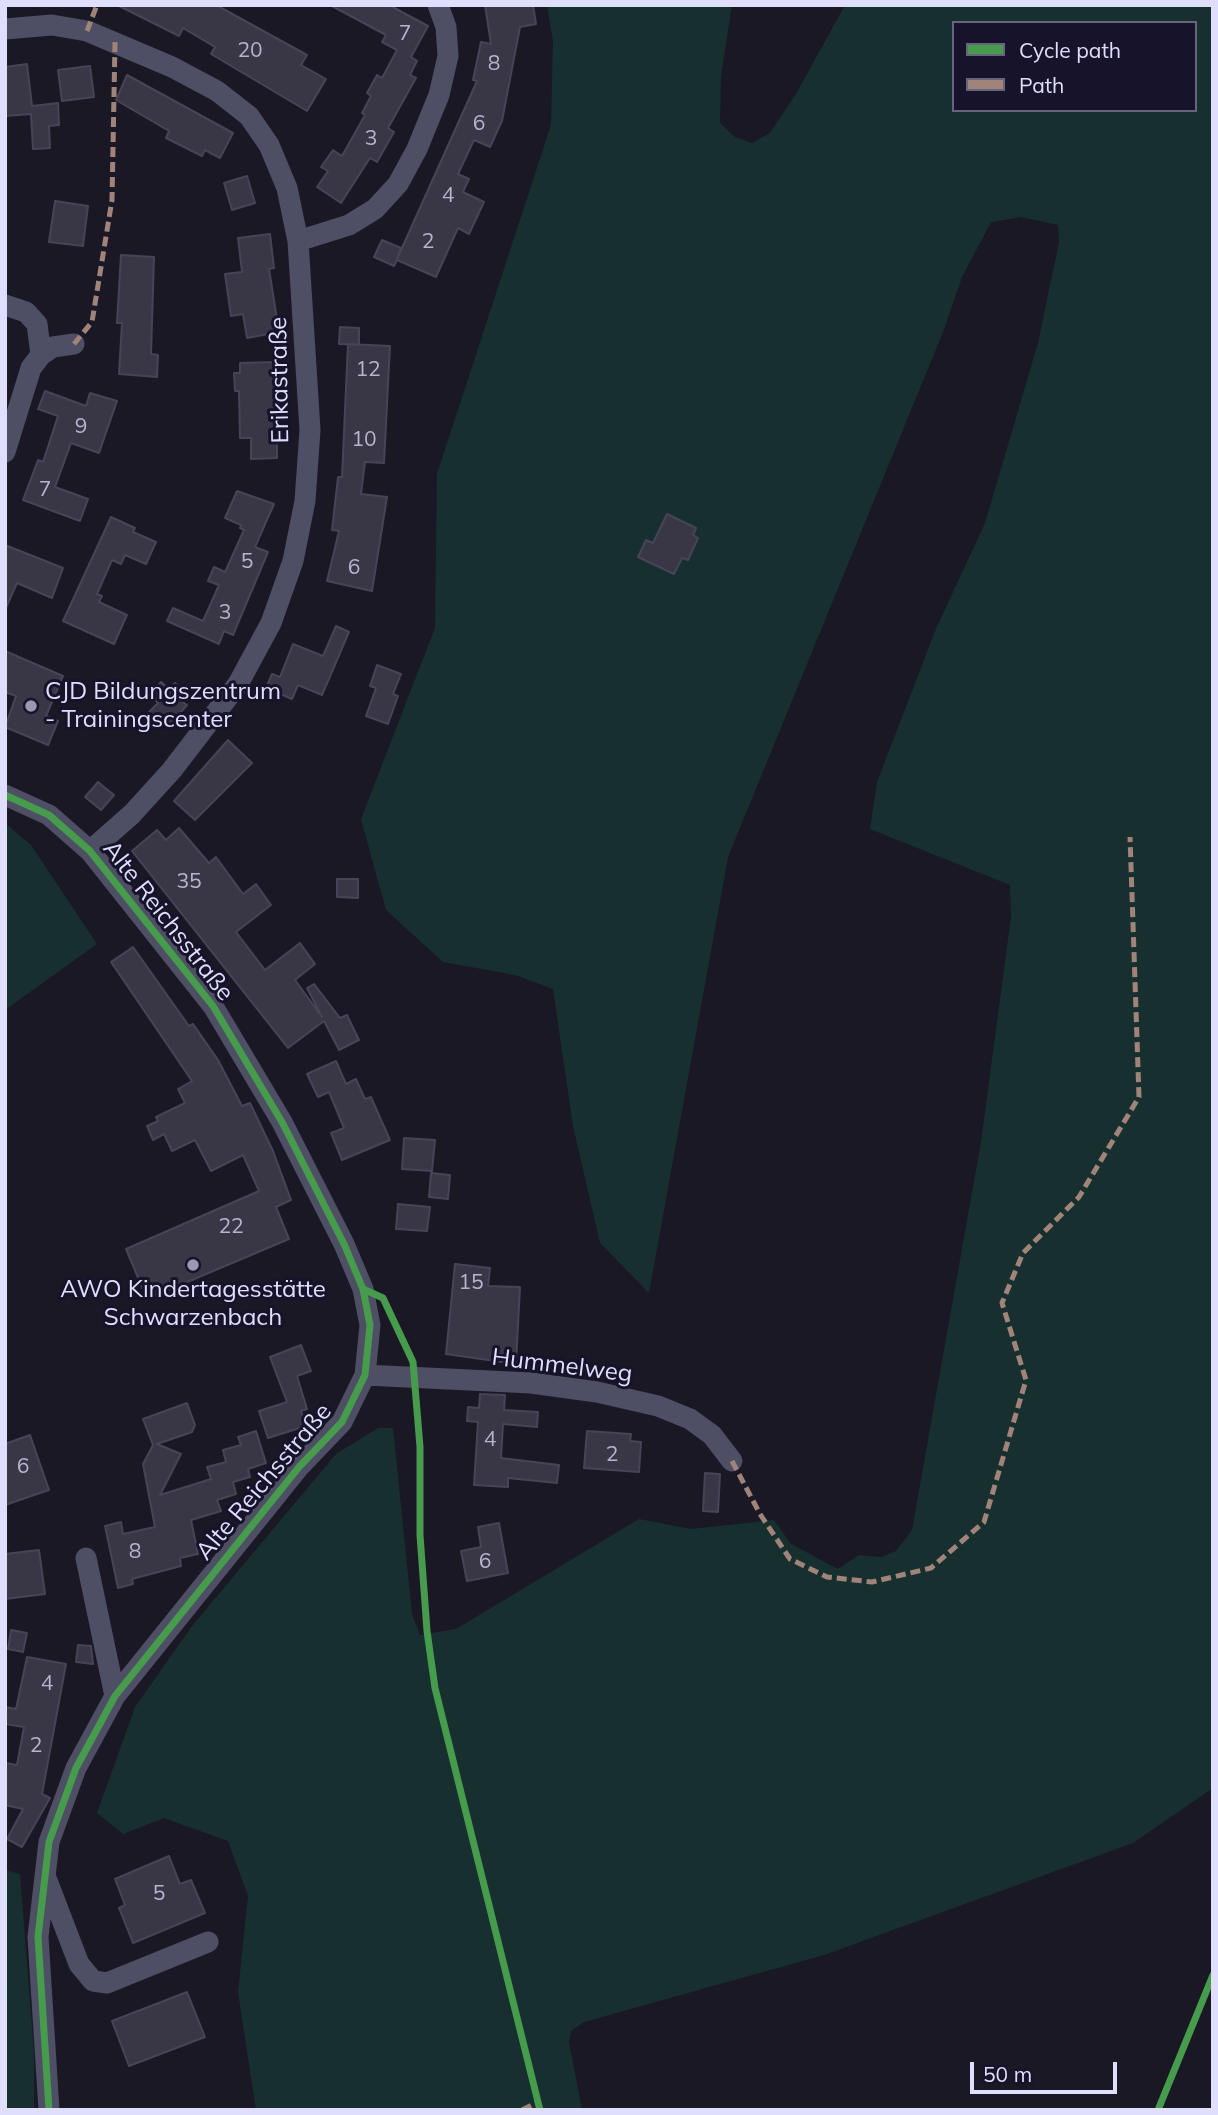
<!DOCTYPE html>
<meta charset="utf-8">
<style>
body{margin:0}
#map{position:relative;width:1218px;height:2115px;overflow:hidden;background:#1a1825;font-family:Mulish,sans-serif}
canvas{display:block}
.frame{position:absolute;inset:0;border:7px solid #e0defd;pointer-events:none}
.legend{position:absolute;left:952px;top:21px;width:245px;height:91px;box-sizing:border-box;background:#16132a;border:2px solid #67647e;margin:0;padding:9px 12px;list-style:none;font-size:21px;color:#e0defd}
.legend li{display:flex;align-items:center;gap:14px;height:35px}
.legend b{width:35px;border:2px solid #67647e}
.scale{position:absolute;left:970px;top:2062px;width:147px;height:32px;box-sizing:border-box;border:4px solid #e0defd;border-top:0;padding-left:9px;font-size:21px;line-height:24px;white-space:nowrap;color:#e0defd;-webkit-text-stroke:5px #16132a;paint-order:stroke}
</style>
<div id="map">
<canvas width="1218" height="2115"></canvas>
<div class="frame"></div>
<ul class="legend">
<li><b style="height:9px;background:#469c4c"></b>Cycle path</li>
<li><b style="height:9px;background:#a18479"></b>Path</li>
</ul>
<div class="scale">50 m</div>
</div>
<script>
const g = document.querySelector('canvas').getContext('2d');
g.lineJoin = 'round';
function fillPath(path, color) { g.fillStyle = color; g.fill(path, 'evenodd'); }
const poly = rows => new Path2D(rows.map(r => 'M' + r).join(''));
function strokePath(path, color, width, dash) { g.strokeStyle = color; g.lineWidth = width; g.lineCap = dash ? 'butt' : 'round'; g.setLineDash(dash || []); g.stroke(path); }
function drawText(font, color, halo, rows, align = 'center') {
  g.font = font + ' Mulish,sans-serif'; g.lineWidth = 6; g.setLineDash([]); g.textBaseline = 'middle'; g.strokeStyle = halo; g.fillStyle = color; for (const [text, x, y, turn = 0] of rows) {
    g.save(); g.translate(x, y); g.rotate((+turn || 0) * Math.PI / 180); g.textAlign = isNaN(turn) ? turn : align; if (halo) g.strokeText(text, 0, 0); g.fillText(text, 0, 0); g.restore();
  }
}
const green = poly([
 [547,5,732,5,721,76,720,123,735,137,752,143,770,133,796,94,845,5,1213,5,1213,1788,1133,1843,824,1955,584,2022,571,2031,569,2042,582,2110,256,2110,238,1992,248,1896,228,1841,164,1818,123,1834,97,1813,135,1707,192,1626,336,1454,378,1428,393,1428,412,1614,420,1635,456,1629,639,1519,691,1529,774,1520,791,1544,838,1569,859,1555,881,1557,896,1551,912,1530,981,1142,1011,917,1010,885,870,829,877,782,936,629,985,523,1038,343,1059,242,1058,225,1021,217,991,222,962,277,943,332,728,857,649,1293,600,1243,573,1126,553,989,515,975,443,962,386,910,361,819,435,628,437,474,551,125,553,41],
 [954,23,1195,23,1195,110,954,110],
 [5,823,31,845,97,944,5,1010],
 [5,1870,20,1874,34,2054,34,2110,5,2110]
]);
const building = poly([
 [117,5,216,5,307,55,301,65,326,79,307,111,211,54,215,47,183,28,179,36,117,5],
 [330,5,389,5,428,26,411,57,417,61,410,75,416,78,388,128,394,132,377,162,370,158,341,203,317,187,328,171,321,167,333,150,342,156,365,115,362,113,371,96,367,93,377,75,382,78,397,50,382,42,386,35,330,5],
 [485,5,533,5,536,24,520,27,502,121,490,147,474,140,458,174,469,179,463,192,484,202,469,234,458,228,436,277,397,260,394,266,374,257,382,240,401,248,397,259,477,81,473,80,481,42,491,44,485,5],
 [27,64,32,106,58,103,59,125,49,126,50,148,33,149,31,114,5,116,5,67,27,64],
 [90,66,94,97,62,101,58,70,90,66],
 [127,75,233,133,220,158,205,150,202,156,166,138,169,131,116,100,127,75],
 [247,176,255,203,232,210,224,183,247,176],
 [55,201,88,206,83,246,49,242,55,201],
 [270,234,274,268,269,269,279,332,247,338,243,314,231,316,225,274,242,272,238,238,270,234],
 [121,255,154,257,151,354,158,355,157,377,119,374,122,323,117,323,121,255],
 [340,327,359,328,359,345,339,344,340,327],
 [348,344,390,346,384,463,365,462,361,494,387,497,372,591,327,581,339,531,332,530,338,477,342,477,348,344],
 [276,362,277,458,251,459,251,438,240,438,239,391,235,391,234,373,240,373,240,363,276,362],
 [45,391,86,406,90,393,117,401,99,453,71,443,55,487,88,499,80,521,23,500,38,460,43,462,58,416,38,409,45,391],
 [237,491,274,504,255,547,268,552,233,635,224,631,219,644,167,621,173,608,203,621,219,585,208,581,214,567,225,572,244,530,240,528,241,525,225,518,237,491],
 [667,514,696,528,693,535,698,538,688,560,682,558,674,574,638,557,646,540,653,543,667,514],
 [111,517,135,528,133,532,156,542,146,564,125,555,121,564,112,560,97,594,102,596,99,602,127,615,114,644,63,621,111,517],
 [5,545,63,568,52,598,17,583,5,610,5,545],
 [336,626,349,632,322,695,298,685,292,699,266,688,272,674,280,677,293,644,323,656,336,626],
 [5,651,63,676,46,716,58,721,48,745,5,727,16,696,5,692,5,651],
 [377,665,401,674,393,694,398,696,388,724,366,716,376,688,370,686,377,665],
 [161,682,169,689,175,683,187,694,181,701,187,705,167,728,149,712,158,703,150,695,161,682],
 [228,740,252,763,195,820,174,801,228,740],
 [98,782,114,795,101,810,85,797,98,782],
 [179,828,209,863,216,857,243,894,256,884,271,905,236,932,265,970,300,943,315,964,295,980,322,1017,307,988,314,984,340,1018,347,1015,359,1040,339,1050,324,1021,288,1048,132,851,157,830,166,840,179,828],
 [337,879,358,879,358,898,337,897,337,879],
 [133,947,189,1026,193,1024,218,1060,242,1106,250,1103,273,1151,291,1200,276,1207,289,1239,147,1299,126,1249,259,1191,243,1155,211,1171,195,1140,172,1151,164,1134,153,1140,147,1126,158,1121,156,1117,185,1103,178,1089,192,1081,111,962,133,947],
 [336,1061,346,1084,356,1079,365,1099,371,1097,390,1140,342,1160,331,1133,344,1128,329,1092,318,1097,307,1074,336,1061],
 [404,1138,435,1140,432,1171,402,1169,404,1138],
 [431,1173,450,1175,448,1199,429,1197,431,1173],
 [398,1204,430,1207,427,1231,396,1229,398,1204],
 [455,1264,490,1268,488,1286,520,1287,516,1364,446,1354,455,1264],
 [301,1345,311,1371,297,1376,307,1409,301,1411,306,1426,268,1438,259,1411,287,1402,270,1357,301,1345],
 [480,1394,505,1395,504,1410,538,1412,537,1427,503,1424,501,1458,559,1465,557,1483,508,1478,508,1487,474,1485,478,1422,467,1421,468,1407,479,1408,480,1394],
 [187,1403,195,1425,192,1432,157,1444,181,1454,160,1495,211,1479,207,1467,226,1462,223,1450,241,1445,238,1437,256,1431,266,1463,248,1469,250,1477,233,1482,236,1494,217,1500,221,1511,191,1520,198,1554,180,1558,181,1566,132,1579,133,1584,118,1588,105,1526,121,1522,123,1534,155,1527,143,1464,153,1445,143,1419,187,1403],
 [587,1431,631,1434,630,1441,641,1442,639,1472,584,1468,587,1431],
 [30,1435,49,1490,5,1505,5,1444,30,1435],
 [705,1473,720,1474,718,1512,703,1511,705,1473],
 [499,1523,508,1573,467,1581,461,1551,481,1547,478,1527,499,1523],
 [39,1550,45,1594,5,1599,5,1554,39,1550],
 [11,1630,27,1633,23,1652,8,1649,11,1630],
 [78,1645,91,1646,93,1664,76,1662,78,1645],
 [27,1657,66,1664,42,1794,50,1798,22,1847,7,1839,23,1809,5,1805,5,1763,17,1765,24,1727,5,1724,5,1707,16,1709,27,1657],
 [169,1856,180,1884,191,1880,205,1913,133,1943,119,1908,125,1905,115,1879,169,1856],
 [187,1992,205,2037,129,2066,112,2021,187,1992]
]);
const street = poly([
 [5,29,52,25,87,31,172,67,217,91,249,116,269,145,287,188,298,241,310,430,305,501,293,561,271,623,238,684,172,770,132,814,90,851],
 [298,241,349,225,375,209,398,184,417,149,439,95,448,56,446,27,438,5],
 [5,305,26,312,37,324,41,355],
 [5,452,31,368,41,355,53,347,74,344],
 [5,795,49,815,90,851,213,1006,282,1122,344,1244,363,1289,370,1325,365,1375,342,1422,299,1467,115,1696,76,1768,49,1842,38,1937,49,2110],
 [365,1375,531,1383,597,1392,658,1406,690,1419,712,1435,732,1461],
 [86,1558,115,1696],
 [46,1878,79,1964,93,1981,107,1983,208,1942]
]);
const quiet = poly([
 [87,31,97,5],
 [74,344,92,322,112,200,115,42],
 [732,1461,760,1514,790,1559,827,1577,872,1582,931,1568,984,1522,1026,1380,1002,1303,1023,1253,1079,1197,1139,1097,1130,837],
 [522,2110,538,2102]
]);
const cycleway = poly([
 [5,795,49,815,90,851,213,1006,282,1122,344,1244,363,1289,370,1325,365,1375,342,1422,299,1467,115,1696,76,1768,49,1842,38,1937,49,2110],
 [363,1289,383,1298,413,1362,420,1447,420,1535,427,1631,435,1688,540,2110],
 [1158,2110,1213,1975]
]);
const markers = [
 [31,706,7,"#9b99b1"],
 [193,1265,7,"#9b99b1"]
];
const numberNames = [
 ["7",405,34],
 ["20",250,51],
 ["8",494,64],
 ["6",479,124],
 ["3",371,139],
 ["4",448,196],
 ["2",428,242],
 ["12",368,370],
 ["9",81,427],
 ["10",364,440],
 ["7",45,490],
 ["5",247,562],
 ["6",354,568],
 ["3",225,613],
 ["35",189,882],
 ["22",231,1227],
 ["15",471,1283],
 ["4",490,1440],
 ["2",612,1455],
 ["6",23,1467],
 ["8",135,1552],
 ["6",485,1562],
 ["4",47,1684],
 ["2",36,1746],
 ["5",159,1894]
];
const streetNames = [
 ["Erikastraße",280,380,-91],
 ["Alte Reichsstraße",168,921,52],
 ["Hummelweg",562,1366,7],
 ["Alte Reichsstraße",264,1482,-50]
];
const poiNames = [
 ["CJD Bildungszentrum",45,692],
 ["- Trainingscenter",45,720],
 ["AWO Kindertagesstätte",193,1290,"center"],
 ["Schwarzenbach",193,1318,"center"]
];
fillPath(green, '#17302f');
fillPath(building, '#393746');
strokePath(building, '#474457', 2);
strokePath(street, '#4e4e65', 21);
strokePath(quiet, '#a18479', 5, [10, 5]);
strokePath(cycleway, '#469c4c', 7);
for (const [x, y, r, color] of markers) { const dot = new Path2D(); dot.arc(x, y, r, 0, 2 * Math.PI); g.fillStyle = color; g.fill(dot); strokePath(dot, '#16132a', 2.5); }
drawText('21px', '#b6b4cf', null, numberNames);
drawText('24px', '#e0defd', '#16132a', streetNames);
drawText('24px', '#e0defd', '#16132a', poiNames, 'left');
</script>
